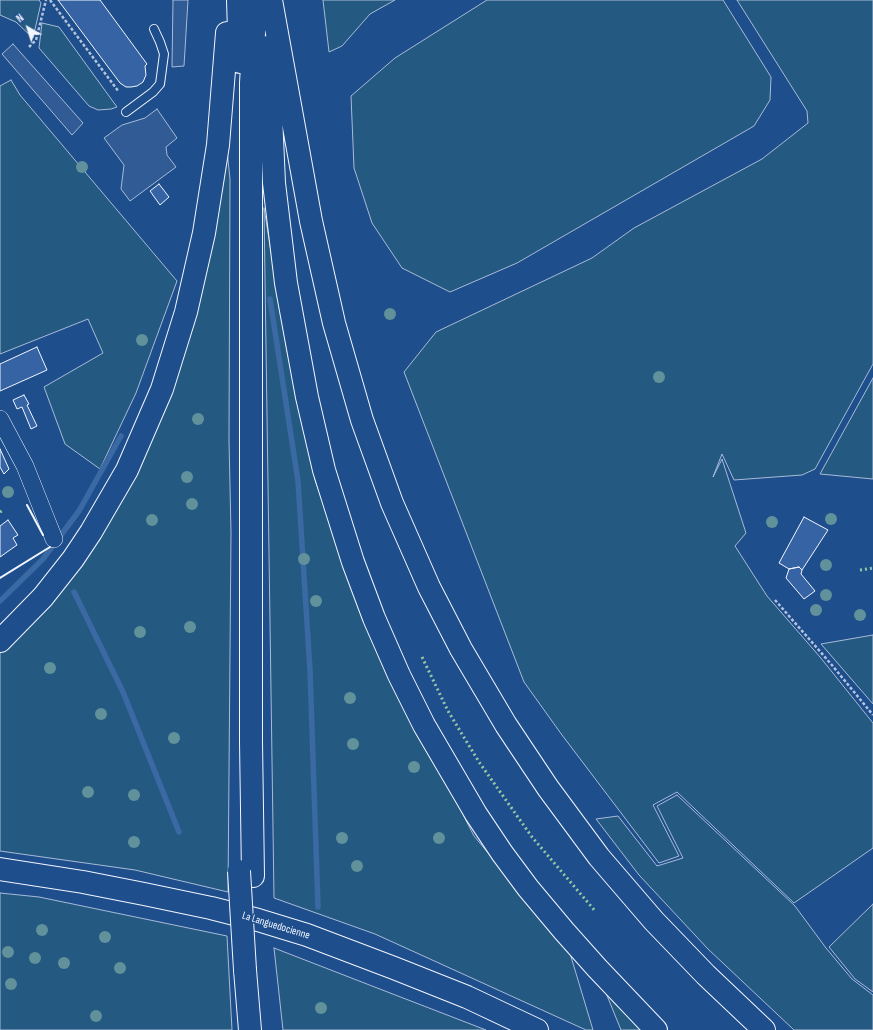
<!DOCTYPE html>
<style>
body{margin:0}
#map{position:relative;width:873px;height:1030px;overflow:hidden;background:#1f4e8c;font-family:"Sofia Sans Condensed",sans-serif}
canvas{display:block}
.north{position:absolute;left:8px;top:8px;width:40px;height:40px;-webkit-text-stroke:3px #1f4e8c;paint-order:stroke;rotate:321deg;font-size:11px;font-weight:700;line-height:16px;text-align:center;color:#f2f6ff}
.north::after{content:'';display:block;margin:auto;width:14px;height:18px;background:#f2f6ff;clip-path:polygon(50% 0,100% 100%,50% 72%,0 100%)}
</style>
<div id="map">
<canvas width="873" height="1030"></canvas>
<div class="north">N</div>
</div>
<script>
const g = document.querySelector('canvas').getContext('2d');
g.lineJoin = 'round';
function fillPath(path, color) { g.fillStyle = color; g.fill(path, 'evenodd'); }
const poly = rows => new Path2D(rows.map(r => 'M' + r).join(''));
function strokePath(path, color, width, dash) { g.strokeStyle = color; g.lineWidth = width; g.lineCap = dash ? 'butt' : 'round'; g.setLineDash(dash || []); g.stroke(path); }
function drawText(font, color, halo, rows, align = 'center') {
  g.font = font + ' "Sofia Sans Condensed",sans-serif'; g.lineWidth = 3; g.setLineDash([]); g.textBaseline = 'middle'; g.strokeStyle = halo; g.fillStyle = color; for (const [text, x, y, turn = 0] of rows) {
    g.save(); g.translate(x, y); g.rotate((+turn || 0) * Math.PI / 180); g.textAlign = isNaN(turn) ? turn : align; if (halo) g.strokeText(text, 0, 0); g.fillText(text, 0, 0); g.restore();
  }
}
const green = poly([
 [0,0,39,0,41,3,33,38,16,22,0,15,0,0],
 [323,0,395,0,370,14,342,46,329,52,323,0],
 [487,0,723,0,771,77,770,100,754,126,517,263,450,292,402,268,372,223,354,168,351,96,395,58,487,0],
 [737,0,873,0,873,364,815,469,802,475,734,480,722,454,713,477,722,459,746,533,735,546,767,596,820,657,873,723,873,848,794,903,677,792,653,805,679,856,659,863,562,735,524,682,404,372,436,332,592,258,634,228,762,159,808,123,807,111,737,0],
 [42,23,59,27,117,107,111,109,98,110,89,106,39,48,42,23],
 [11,80,20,95,177,281,136,393,100,469,65,444,44,387,103,353,88,319,0,354,0,86,11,80],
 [227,150,230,179,229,440,231,533,228,892,135,870,0,851,0,652,8,645,140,460,227,150],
 [264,208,287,351,315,480,369,631,474,836,569,950,593,1030,586,1030,375,934,274,898,264,208],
 [873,378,873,479,820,474,873,378],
 [873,635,873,704,821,644,873,635],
 [677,795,795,906,826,948,852,979,873,995,873,1030,794,1030,708,949,639,875,596,819,618,816,657,866,683,858,657,806,677,795],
 [0,893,39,897,227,936,232,1030,0,1030,0,893],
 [873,904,873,992,855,979,829,947,873,904],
 [274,948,385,991,486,1030,283,1030,274,948],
 [606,993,643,1030,621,1030,606,993]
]);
const parking = poly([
 [173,0,188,0,184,66,172,67,173,0],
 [13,44,83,123,72,135,2,54,13,44],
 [157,109,177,138,166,147,167,155,176,167,130,201,121,189,124,165,104,138,122,125,145,118,157,109]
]);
const stream = poly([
 [270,299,298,481,310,670,318,907],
 [74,592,123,692,179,832],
 [0,601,43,559,79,511,121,436]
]);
const building = poly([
 [58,0,100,0,147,64,145,66,146,75,143,82,137,86,131,87,126,87,120,83,58,0],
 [159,184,169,197,160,205,150,191,159,184],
 [37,347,47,370,0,391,0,364,37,347],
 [24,395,29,404,27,405,37,426,31,429,22,407,17,409,13,400,24,395],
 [0,449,9,469,4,474,0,467,0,449],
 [804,517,828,530,802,570,799,567,789,569,779,563,804,517],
 [8,520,18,535,13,538,17,545,0,557,0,526,8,520],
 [799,567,802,570,801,574,815,591,804,599,786,578,789,569,799,567]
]);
const path = poly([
 [50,0,119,92],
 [29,47,36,40,46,0],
 [775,600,831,664,873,715]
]);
const lane = poly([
 [126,112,153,92,160,84,164,54,160,42,154,29]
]);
const street = poly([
 [0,419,25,466,54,539]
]);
const highway = poly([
 [238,0,240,62],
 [271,0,311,221,334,323,362,420,392,503,429,587,461,649,506,725,548,788,599,857,654,921,706,975,764,1030],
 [268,47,274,183,286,283,307,397,324,470,353,562,374,618,399,675,424,725,476,814,502,853,528,888,564,931,597,968,656,1030],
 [0,641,43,597,73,559,91,532,127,470,162,389,186,312,204,233,218,145,227,33],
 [0,869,83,882,144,894,211,908,258,920,307,935,394,968,467,997,537,1030],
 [253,876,251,742,251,83,256,0],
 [245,970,250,1030]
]);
const highwayBridge = poly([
 [239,871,245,970]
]);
const hedge = poly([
 [0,512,3,510],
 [860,570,873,568],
 [422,657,448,711,479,762,532,837,596,912]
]);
const wall = poly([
 [27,505,43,535],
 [0,578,50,547]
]);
const trees = [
 [82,167],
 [390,314],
 [142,340],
 [659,377],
 [198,419],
 [187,477],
 [8,492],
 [192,504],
 [831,519],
 [152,520],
 [772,522],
 [304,559],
 [826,565],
 [826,595],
 [316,601],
 [816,610],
 [860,615],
 [190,627],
 [140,632],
 [50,668],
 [350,698],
 [101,714],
 [174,738],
 [353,744],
 [414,767],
 [88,792],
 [134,795],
 [342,838],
 [439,838],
 [134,842],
 [357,866],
 [42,930],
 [105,937],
 [8,952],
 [35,958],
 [64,963],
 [120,968],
 [11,984],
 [321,1008],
 [96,1016]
];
const streetNames = [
 ["La Languedocienne",276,926,17]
];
fillPath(green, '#245a82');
strokePath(green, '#a8bbd7', 1);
fillPath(parking, '#305b95');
strokePath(parking, '#a8bbd7', 1);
strokePath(stream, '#3b69a3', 5.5);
fillPath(building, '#3563a3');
strokePath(building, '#f2f6ff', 1);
strokePath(lane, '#f2f6ff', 10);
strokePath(street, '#f2f6ff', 18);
strokePath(highway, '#f2f6ff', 24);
strokePath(path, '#b3c4dc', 2.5, [3, 2]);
strokePath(lane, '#1f4e8c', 8);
strokePath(street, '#1f4e8c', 17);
strokePath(highway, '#1f4e8c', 22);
strokePath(highwayBridge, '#f2f6ff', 24, []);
strokePath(highwayBridge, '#1f4e8c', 22);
strokePath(hedge, '#97c8a6', 3, [2, 3]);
strokePath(wall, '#f2f6ff', 2);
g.fillStyle = '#61919a';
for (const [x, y] of trees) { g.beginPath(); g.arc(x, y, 6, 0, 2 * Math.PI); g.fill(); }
drawText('11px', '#f2f6ff', '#1f4e8c', streetNames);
</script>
